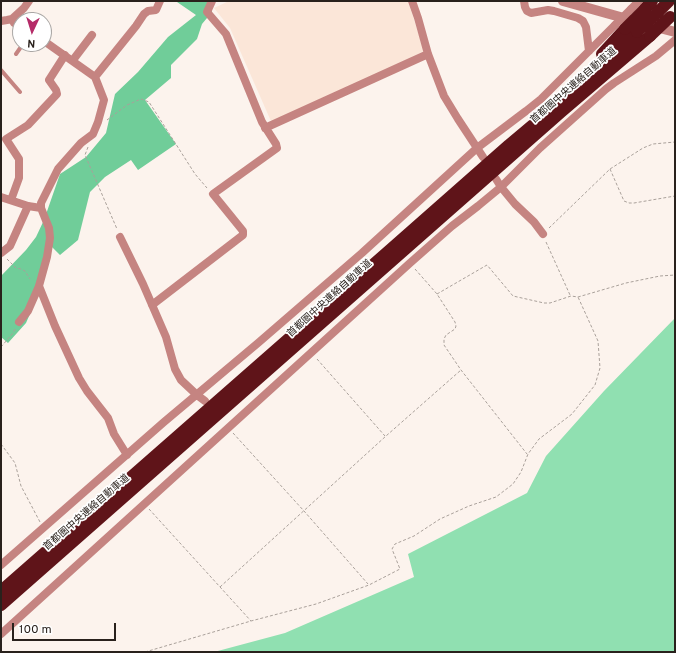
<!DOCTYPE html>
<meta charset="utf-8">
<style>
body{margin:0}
#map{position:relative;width:676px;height:653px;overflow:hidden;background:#fcf3ed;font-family:Overpass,sans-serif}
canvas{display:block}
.frame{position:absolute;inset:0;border:2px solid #29211c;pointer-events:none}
.north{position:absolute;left:12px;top:12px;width:40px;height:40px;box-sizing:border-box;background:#fff;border:1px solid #a9a6a4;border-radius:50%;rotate:184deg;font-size:11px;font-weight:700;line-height:16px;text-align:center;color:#29211c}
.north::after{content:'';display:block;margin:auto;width:14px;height:18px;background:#b52b68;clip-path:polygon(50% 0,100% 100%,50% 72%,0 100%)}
.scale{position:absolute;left:12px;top:623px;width:104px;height:18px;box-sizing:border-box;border:2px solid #29211c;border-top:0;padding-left:5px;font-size:12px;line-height:14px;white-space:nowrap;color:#29211c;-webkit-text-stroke:3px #fff;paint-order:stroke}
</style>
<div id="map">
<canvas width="676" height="653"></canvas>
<div class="frame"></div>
<div class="north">N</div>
<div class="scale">100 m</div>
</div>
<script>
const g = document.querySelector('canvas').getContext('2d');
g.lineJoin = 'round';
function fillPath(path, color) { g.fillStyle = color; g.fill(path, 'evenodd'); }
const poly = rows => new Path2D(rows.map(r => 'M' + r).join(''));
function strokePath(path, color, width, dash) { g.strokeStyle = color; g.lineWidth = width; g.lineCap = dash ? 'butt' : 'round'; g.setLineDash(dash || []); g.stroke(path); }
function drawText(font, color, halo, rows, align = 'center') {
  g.font = font + ' Overpass,"Noto Sans JP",sans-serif'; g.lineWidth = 3.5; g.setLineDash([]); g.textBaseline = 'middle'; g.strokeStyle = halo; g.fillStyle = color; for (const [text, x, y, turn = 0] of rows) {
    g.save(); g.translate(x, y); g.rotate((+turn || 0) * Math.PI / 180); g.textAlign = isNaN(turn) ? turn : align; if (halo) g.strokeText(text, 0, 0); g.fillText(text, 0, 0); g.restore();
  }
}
const education = poly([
 [229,1,408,1,424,51,274,128,230,28,214,8]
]);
const green = poly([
 [675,318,675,652,214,652,285,633,414,577,408,554,527,493,546,456,604,391]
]);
const forest = poly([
 [177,1,216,1,211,4,212,12,202,24,197,39,171,65,171,78,145,100,176,144,138,170,131,160,105,177,90,192,78,240,60,255,48,243,43,284,26,323,8,343,1,337,1,276,26,250,36,237,44,220,60,174,86,157,106,133,115,94,138,72,168,37,196,15,177,2]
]);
const path = poly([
 [107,120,127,105,141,99,149,102,195,174,207,188],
 [88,147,85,155,117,229],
 [610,169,624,201,629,203,634,203,675,196],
 [549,228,610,169,643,148,653,144,675,142],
 [546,242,570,295],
 [7,259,16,268,21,269,25,271,30,279],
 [415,269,437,294,455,322,456,326,455,329,446,335,444,339,444,345,461,370,527,454],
 [437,294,487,265,513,296,544,303,550,303,571,296,578,297,626,283,660,276,675,275],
 [1,347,13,333,15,329],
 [317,359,385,436],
 [233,433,304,511,368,584],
 [1,444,15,463,21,486,40,522],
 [149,509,251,621],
 [220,587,386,436,461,370],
 [145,652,251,621,316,604,369,585,400,569,392,549,395,544,414,536,440,519,469,506,496,497,513,484,521,472,528,454,539,439,572,414,595,385,600,368,598,341,578,297]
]);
const service = poly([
 [16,54,23,44],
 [1,70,20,92]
]);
const minor = poly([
 [412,1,418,18,428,54,444,96,458,119,483,157],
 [524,1,525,7,527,11,531,13,548,10,554,11,578,18,583,21,586,27,589,51],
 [631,9,639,1],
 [12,19,14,23,20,26],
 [1,21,7,20,12,19,24,8,29,1],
 [73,60,92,35],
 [95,77,136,26,144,14,148,11,156,10,160,1],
 [265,128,428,54],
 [496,179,501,187,515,204,534,222,543,234],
 [1,197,28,206,41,208,49,228,50,238,47,257,39,286,28,311,19,322],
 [11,200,19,178,19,159,6,139,28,125,57,94,56,90,49,80,65,55],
 [41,208,41,203,58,169,81,143,93,134,98,122,104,100,95,77,44,41],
 [120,237,143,284,166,337,175,369,181,380,197,395,205,401],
 [1,253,10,246,28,206],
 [39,286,55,326,79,378,87,391,108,418,114,434,127,455],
 [152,305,243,235,243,231,213,194,277,148,276,144,262,122,226,34,207,12,212,1],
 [1,565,164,422,258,343,362,253,477,148,526,111,541,99,615,25],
 [1,634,410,263,452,226,478,206,501,187,540,148,606,89,614,83,656,56,675,40]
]);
const tertiary = poly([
 [563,1,631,20],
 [652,26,675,32]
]);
const motorway = poly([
 [645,9,652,1],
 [658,12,669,1],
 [602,54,625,29],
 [1,591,391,249,509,145,553,108,637,32],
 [1,605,561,112,650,36]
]);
const minorBridge = poly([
 [615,25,631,9]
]);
const motorwayBridge = poly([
 [625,29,645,9],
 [637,32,658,12],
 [650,36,670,17]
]);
const streetNames = [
 ["首都圏中央連絡自動車道",574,86,-41],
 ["首都圏中央連絡自動車道",330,299,-42],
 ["首都圏中央連絡自動車道",87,513,-41]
];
fillPath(education, '#fbe6d8');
fillPath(green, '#90e0b1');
fillPath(forest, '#70cd99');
strokePath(path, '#a9a09a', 1, [3, 2]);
strokePath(service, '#c58481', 4);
strokePath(minor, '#c58481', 8);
strokePath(tertiary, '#c58481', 10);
strokePath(motorway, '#5f1419', 12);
strokePath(minorBridge, '#c58481', 8);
strokePath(motorwayBridge, '#5f1419', 12);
drawText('10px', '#29211c', '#fff', streetNames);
</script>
